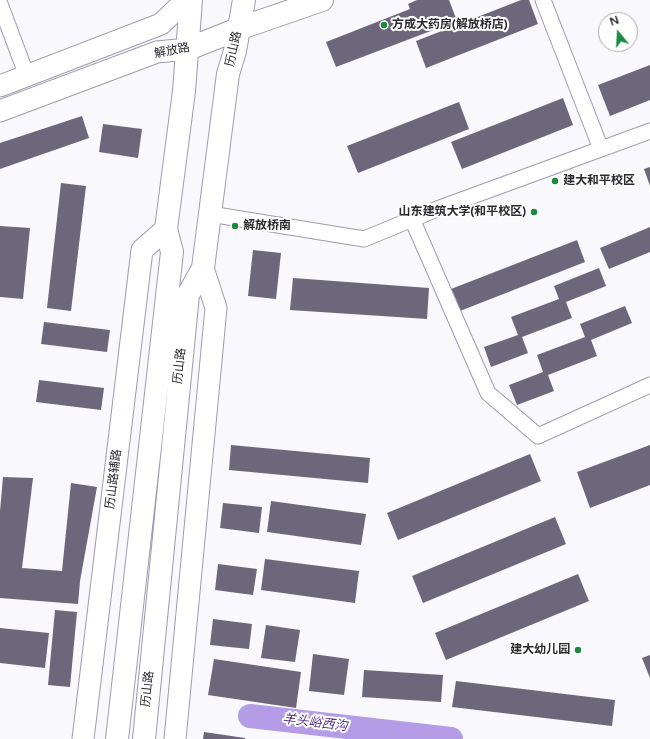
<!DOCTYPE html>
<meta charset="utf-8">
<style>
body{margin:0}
#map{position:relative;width:650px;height:739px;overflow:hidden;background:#f9f8fc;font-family:"Varela Round",sans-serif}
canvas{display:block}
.north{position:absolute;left:598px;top:12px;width:40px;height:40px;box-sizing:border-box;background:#fff;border:1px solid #aaa9ac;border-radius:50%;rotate:342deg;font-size:11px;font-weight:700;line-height:16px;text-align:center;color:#2b2830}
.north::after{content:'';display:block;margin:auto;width:14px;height:18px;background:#1c8a41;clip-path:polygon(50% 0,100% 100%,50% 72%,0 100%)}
</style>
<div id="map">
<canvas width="650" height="739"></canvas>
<div class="north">N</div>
</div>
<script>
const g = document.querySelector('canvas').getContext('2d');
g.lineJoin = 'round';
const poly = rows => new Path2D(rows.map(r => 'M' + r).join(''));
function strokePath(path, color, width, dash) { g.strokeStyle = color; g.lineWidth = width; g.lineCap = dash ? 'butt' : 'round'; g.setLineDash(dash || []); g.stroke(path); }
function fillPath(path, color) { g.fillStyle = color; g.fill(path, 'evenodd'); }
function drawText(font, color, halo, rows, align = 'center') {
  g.font = font + ' "Varela Round","Noto Sans SC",sans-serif'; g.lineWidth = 4; g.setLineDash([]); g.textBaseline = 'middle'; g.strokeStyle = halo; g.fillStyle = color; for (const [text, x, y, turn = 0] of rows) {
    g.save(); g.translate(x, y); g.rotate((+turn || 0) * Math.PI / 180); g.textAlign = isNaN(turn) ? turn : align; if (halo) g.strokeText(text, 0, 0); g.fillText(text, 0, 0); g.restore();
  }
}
const river = poly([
 [250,716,451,739]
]);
const building = poly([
 [417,0,449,0,457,21,336,67,326,42,410,9,408,4],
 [521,0,529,0,538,24,426,68,416,41],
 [650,65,650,100,610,116,598,85],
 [563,98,573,125,462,169,451,142],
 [459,102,469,129,358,173,347,146],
 [82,116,89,138,0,169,0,143],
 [103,124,142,129,138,158,99,152],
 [650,167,650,186,644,169],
 [61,183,86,186,71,311,47,308],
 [0,226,30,228,23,299,0,297],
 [650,227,650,252,609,269,600,248],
 [577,240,585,262,460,311,451,289],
 [253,250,281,253,276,299,248,296],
 [599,268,606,286,566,302,572,318,522,337,528,353,491,367,484,347,518,335,511,317,559,299,554,286],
 [293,278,429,288,427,319,290,310],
 [625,306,632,323,591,340,597,356,548,375,554,391,517,405,509,385,543,372,537,355,585,337,580,324],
 [44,322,110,330,107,352,41,344],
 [39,380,104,388,101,410,36,402],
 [231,445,370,458,368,483,229,470],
 [650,445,650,485,590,508,577,472],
 [530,454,541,481,398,540,387,513],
 [3,477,33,478,22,568,62,571,71,483,97,487,80,581,78,604,0,598,0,511],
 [271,501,366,514,361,545,267,532],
 [223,503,262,507,259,533,220,528],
 [555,517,566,544,423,603,412,576],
 [265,559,359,571,355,603,261,590],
 [218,564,257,569,253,595,215,590],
 [578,574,589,601,446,660,435,633],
 [55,610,77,612,70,687,48,685],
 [213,619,252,624,249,649,210,645],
 [266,625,300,630,295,662,261,658],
 [0,628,49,633,45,668,0,663],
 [313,654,349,659,344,695,309,691],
 [650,655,650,678,642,658],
 [214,659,301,672,296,708,208,695],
 [364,670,443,675,441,702,362,697],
 [456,681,615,700,612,726,452,707],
 [204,732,245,738,245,739,203,739]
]);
const street = poly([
 [0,4,27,76],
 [601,149,650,131],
 [210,214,364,239,437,209,601,149,543,0],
 [412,219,488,393,538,436,650,385]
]);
const secondary = poly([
 [0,86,161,24,186,0],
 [0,111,157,52,188,49],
 [83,739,142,250,166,229],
 [175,739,216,308,203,268]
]);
const primary = poly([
 [188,49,238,29,322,0],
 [117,739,172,252,166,229,184,91,191,0],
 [144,739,188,295,203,268,228,74,235,51,244,0]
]);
const markers = [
 [384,25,4,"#1c8a41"],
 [555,181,4,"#1c8a41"],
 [534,212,4,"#1c8a41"],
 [235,226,4,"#1c8a41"],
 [578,650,4,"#1c8a41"]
];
const poiNames = [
 ["方成大药房(解放桥店)",392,25],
 ["建大和平校区",563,181],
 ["山东建筑大学(和平校区)",526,212,"right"],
 ["解放桥南",243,226],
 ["建大幼儿园",570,650,"right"]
];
const streetNames = [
 ["历山路",234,49,-78],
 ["解放路",172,51,-11],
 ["历山路",180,366,-84],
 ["历山路辅路",114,479,-83],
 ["历山路",148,689,-84]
];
const waterNames = [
 ["羊头峪西沟",315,723,7]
];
strokePath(river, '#b59ce7', 24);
fillPath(building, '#6d677b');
strokePath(street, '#a19ab0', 17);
strokePath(secondary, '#a19ab0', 23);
strokePath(primary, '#a19ab0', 24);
strokePath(street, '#fff', 15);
strokePath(secondary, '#fff', 21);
strokePath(primary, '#fff', 22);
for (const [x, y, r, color] of markers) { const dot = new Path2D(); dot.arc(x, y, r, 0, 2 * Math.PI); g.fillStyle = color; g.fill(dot); strokePath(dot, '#fff', 1.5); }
drawText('bold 12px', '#2b2830', '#fff', poiNames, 'left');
drawText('12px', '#2b2830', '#fff', streetNames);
drawText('italic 13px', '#573289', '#fff', waterNames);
</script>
